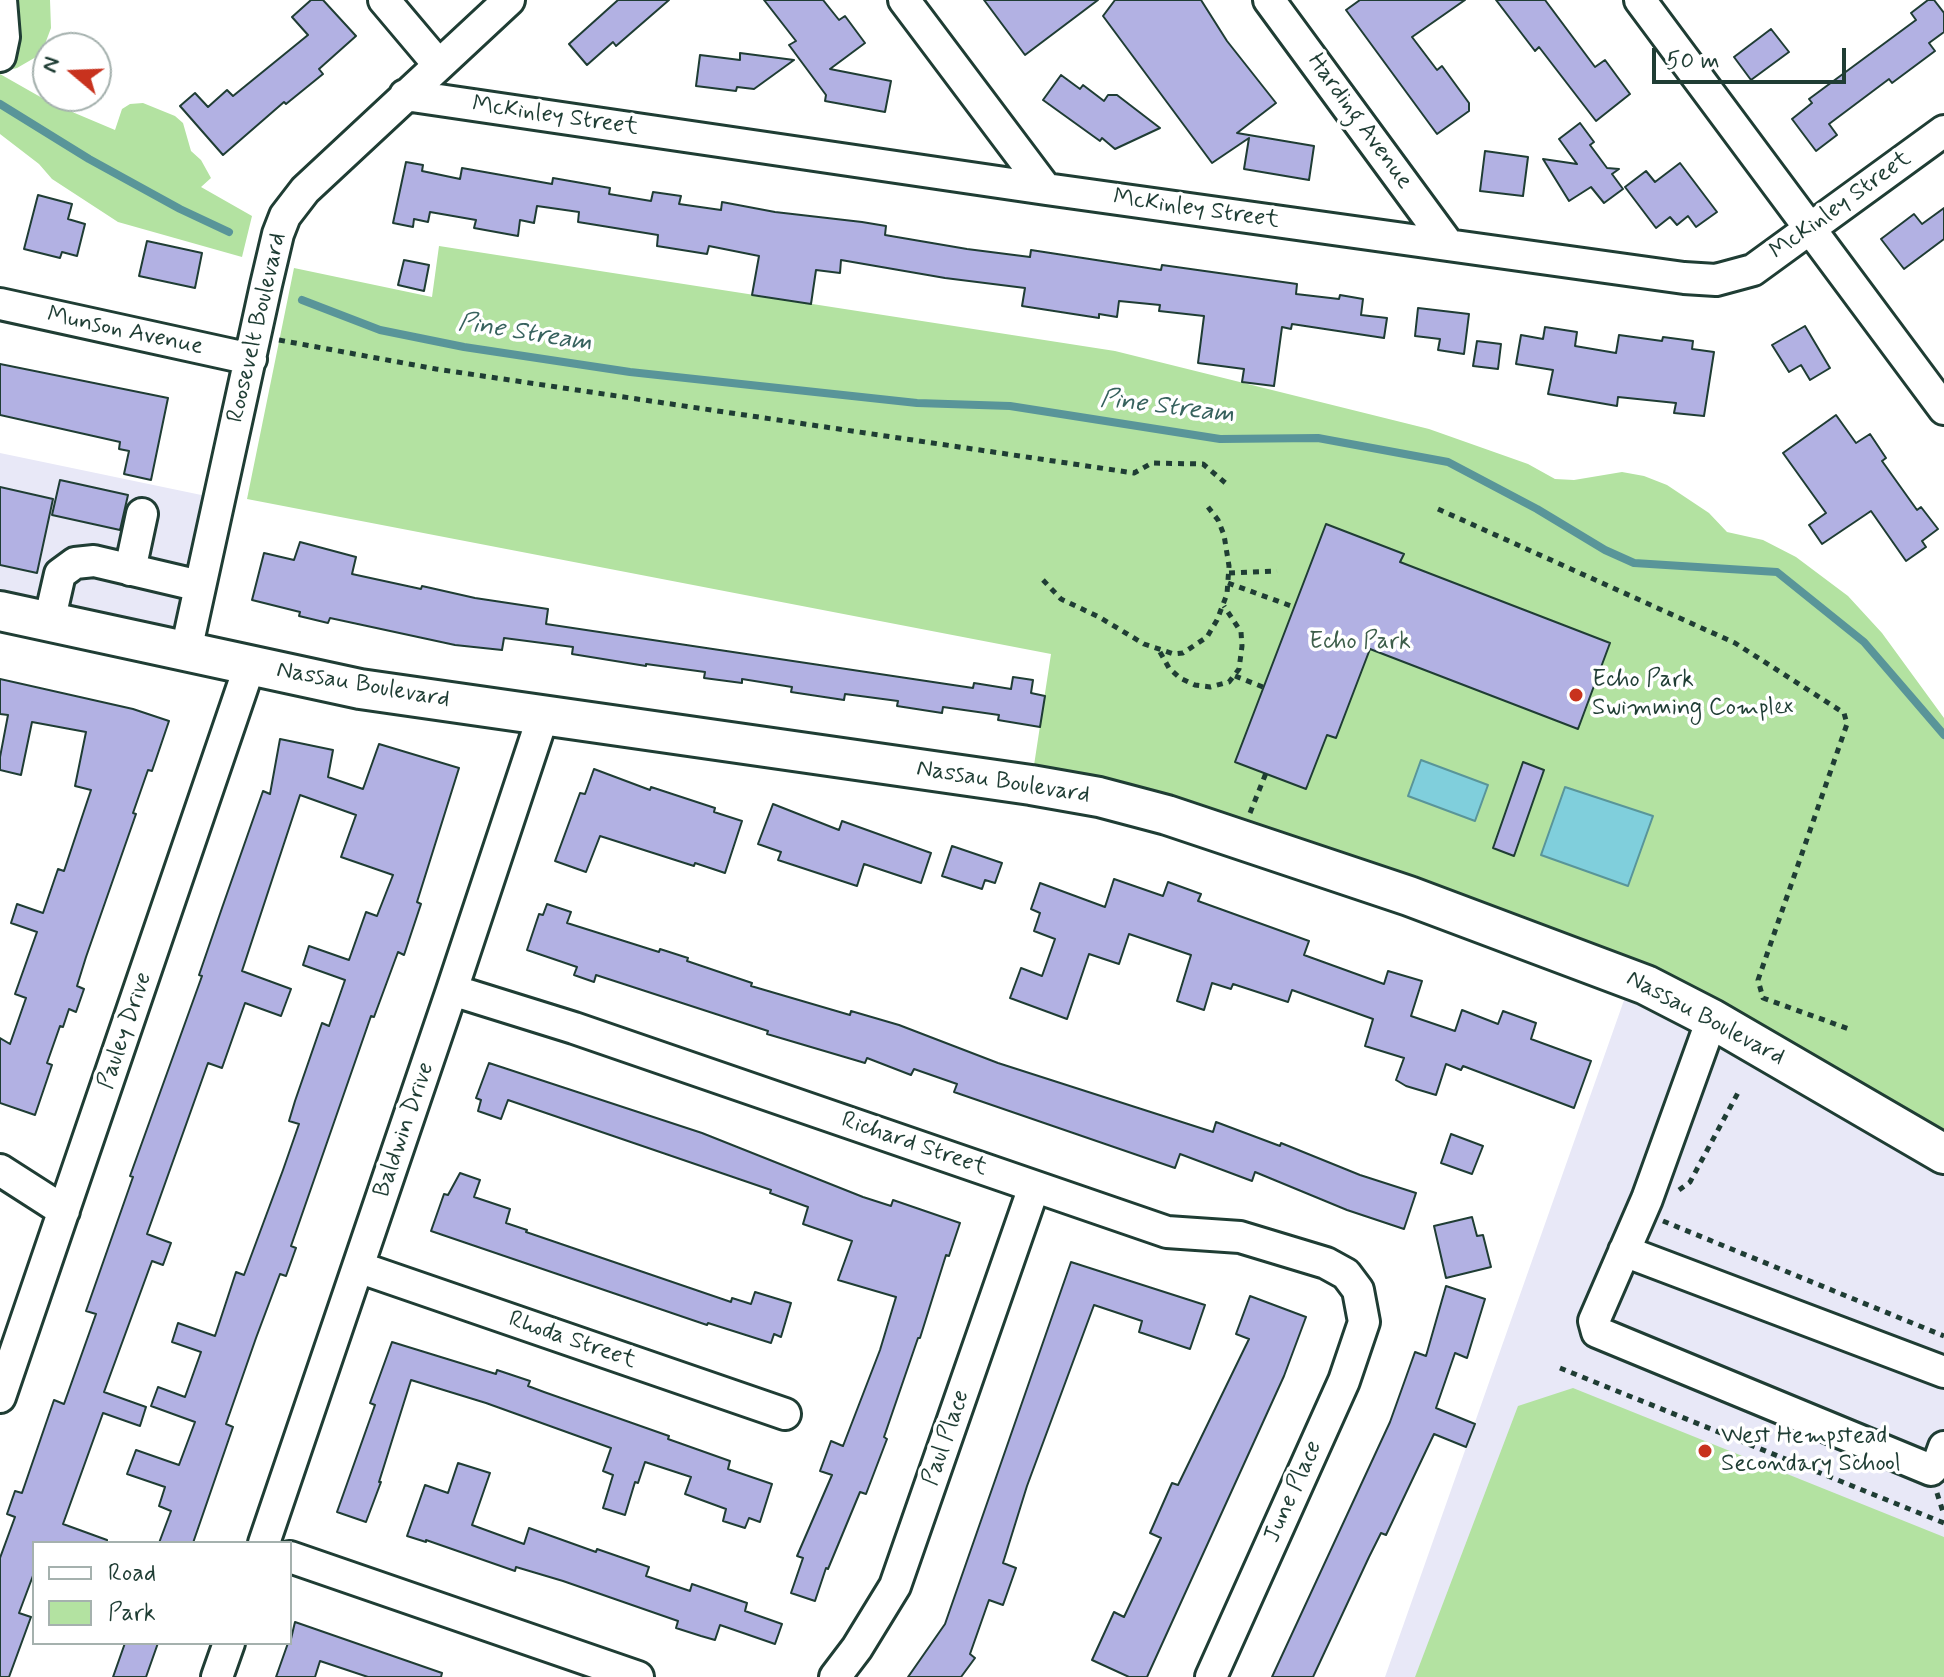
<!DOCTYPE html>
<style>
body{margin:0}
#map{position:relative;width:1944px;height:1677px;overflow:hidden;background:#fff;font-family:Mynerve,sans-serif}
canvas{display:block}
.legend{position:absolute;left:32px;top:1541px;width:260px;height:104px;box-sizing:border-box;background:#fff;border:2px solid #a5b1ae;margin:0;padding:10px 14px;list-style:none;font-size:24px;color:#1f3d34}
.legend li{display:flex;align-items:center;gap:16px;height:40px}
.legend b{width:40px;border:2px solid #a5b1ae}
.north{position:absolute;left:32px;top:32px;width:80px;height:80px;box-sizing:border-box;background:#fff;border:2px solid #a5b1ae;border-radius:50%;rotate:289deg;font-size:22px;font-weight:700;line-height:32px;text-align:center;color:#1f3d34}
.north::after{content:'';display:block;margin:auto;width:28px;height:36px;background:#c8321e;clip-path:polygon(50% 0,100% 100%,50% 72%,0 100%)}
.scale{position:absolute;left:1652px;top:48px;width:194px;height:36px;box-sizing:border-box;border:4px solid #1f3d34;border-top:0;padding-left:10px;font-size:24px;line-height:28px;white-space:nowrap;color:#1f3d34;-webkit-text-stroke:6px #fff;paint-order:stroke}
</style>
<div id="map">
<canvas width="1944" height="1677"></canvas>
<ul class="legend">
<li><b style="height:10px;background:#fff"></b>Road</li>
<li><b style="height:22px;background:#b3e2a1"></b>Park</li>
</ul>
<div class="north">N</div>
<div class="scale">50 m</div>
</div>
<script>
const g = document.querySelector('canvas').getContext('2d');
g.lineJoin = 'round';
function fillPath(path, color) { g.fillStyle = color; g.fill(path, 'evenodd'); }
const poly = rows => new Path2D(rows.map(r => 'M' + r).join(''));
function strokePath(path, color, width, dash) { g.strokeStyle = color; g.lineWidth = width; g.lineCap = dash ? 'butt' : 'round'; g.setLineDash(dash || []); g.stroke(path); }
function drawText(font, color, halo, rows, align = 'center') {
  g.font = font + ' Mynerve,sans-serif'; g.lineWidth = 7; g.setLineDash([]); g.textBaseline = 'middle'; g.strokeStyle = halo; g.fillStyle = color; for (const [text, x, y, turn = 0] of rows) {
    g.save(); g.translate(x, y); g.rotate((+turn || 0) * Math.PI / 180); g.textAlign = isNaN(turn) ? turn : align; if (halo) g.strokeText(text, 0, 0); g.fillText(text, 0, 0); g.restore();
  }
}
const built = poly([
 [0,453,211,497,181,645,0,605],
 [1629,986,1944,1164,1944,1677,1385,1677]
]);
const green = poly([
 [0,0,50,0,51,28,45,44,36,57,17,68,0,72],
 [0,74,51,103,115,130,122,109,130,104,143,103,175,116,183,123,191,151,201,160,211,178,201,187,252,216,242,257,118,222,52,179,39,164,0,134],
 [439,246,1115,351,1429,429,1528,464,1555,479,1574,480,1622,472,1644,476,1667,485,1709,513,1727,532,1763,540,1796,557,1848,596,1882,633,1944,718,1944,1136,1682,1002,1031,785,1051,654,247,499,294,268,432,297],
 [1573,1388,1944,1537,1944,1677,1415,1677,1518,1406]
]);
const water = poly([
 [1421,760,1488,785,1475,821,1408,796,1421,760],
 [1565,787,1653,816,1628,886,1541,855,1565,787]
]);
const stream = poly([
 [0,104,89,159,180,209,229,232],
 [302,300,380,330,464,347,630,372,917,403,1010,406,1220,439,1318,438,1448,462,1537,509,1605,550,1634,563,1777,572,1864,642,1944,735]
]);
const building = poly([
 [311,0,323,0,356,36,319,69,323,74,286,104,284,102,223,155,180,106,195,93,208,107,227,90,233,96,308,35,292,17,311,0],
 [618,0,669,0,616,46,613,42,587,65,569,44,618,0],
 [764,0,823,0,839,20,845,16,865,43,830,69,891,81,885,112,825,101,826,95,789,45,796,41,764,0],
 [984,0,1098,0,1025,55,984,0],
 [1115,0,1201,0,1227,41,1276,103,1237,133,1314,146,1309,180,1244,169,1249,138,1212,163,1103,16,1115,0],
 [1360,0,1465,0,1412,37,1437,70,1442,66,1469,103,1469,111,1437,134,1346,10,1360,0],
 [1496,0,1545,0,1595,67,1605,60,1630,94,1596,121,1539,47,1535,51,1496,0],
 [1928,0,1934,0,1944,13,1944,32,1929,43,1935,51,1892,83,1889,79,1829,124,1837,135,1816,151,1792,119,1812,103,1809,99,1916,20,1911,13,1928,0],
 [1771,29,1789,52,1751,80,1734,57,1771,29],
 [740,53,794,60,754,89,737,87,736,91,696,86,700,55,740,60,740,53],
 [1061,75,1080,89,1083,85,1104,101,1108,95,1117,95,1160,128,1115,149,1102,138,1100,141,1043,100,1061,75],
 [1580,123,1594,142,1590,145,1607,168,1619,169,1612,174,1623,189,1604,203,1591,187,1569,201,1543,159,1577,164,1559,139,1580,123],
 [1485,151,1528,157,1523,196,1480,191,1485,151],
 [406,162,423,165,422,171,460,179,462,168,552,184,553,178,610,188,609,194,651,201,653,192,681,196,679,204,721,210,722,202,775,212,862,222,886,226,885,235,967,249,1030,257,1031,250,1161,270,1162,265,1297,284,1296,294,1339,299,1340,295,1363,299,1361,315,1387,318,1384,338,1292,324,1291,329,1282,327,1274,386,1242,382,1244,369,1198,363,1204,316,1159,311,1160,305,1119,301,1117,317,1099,314,1099,318,1022,306,1025,288,945,278,841,260,840,273,816,270,811,304,752,295,759,256,709,246,707,254,657,246,658,235,578,222,579,212,537,206,534,223,520,220,518,236,474,228,476,220,430,212,428,222,414,219,413,227,393,223,406,162],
 [1680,163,1717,212,1696,227,1688,216,1677,225,1670,217,1656,228,1625,187,1646,171,1655,182,1680,163],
 [38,195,72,204,68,219,85,224,77,256,62,252,60,258,24,249,38,195],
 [1944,208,1944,239,1904,269,1881,239,1914,214,1922,224,1944,208],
 [147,241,202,253,195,288,139,276,147,241],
 [404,260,429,265,424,291,398,285,404,260],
 [1418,308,1469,314,1464,354,1438,350,1440,339,1415,336,1418,308],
 [1805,326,1830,368,1810,380,1801,365,1789,372,1772,345,1805,326],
 [1545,327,1577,332,1575,346,1616,353,1619,335,1662,341,1663,337,1693,341,1692,349,1714,352,1704,416,1674,413,1676,403,1618,397,1617,406,1548,394,1553,370,1516,364,1521,335,1543,339,1545,327],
 [1477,341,1501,344,1498,369,1473,366,1477,341],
 [0,364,168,398,151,480,124,474,129,451,119,449,120,442,0,415,0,364],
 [1836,415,1856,443,1870,434,1886,458,1882,461,1917,510,1921,507,1938,529,1922,541,1926,547,1906,561,1871,511,1822,544,1809,525,1826,513,1783,453,1836,415],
 [60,480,128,495,120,530,52,515,60,480],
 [0,487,53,499,37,573,0,565,0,487],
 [1326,524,1404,554,1400,562,1610,643,1578,729,1370,649,1336,738,1327,735,1306,789,1235,762,1326,524],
 [300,542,356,557,352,574,421,589,422,586,475,598,548,609,546,624,973,688,974,683,1011,689,1013,677,1033,680,1031,693,1045,696,1040,727,998,720,999,715,943,707,942,713,897,706,898,701,845,694,844,700,791,692,792,687,742,679,742,683,704,678,705,672,646,664,646,666,572,654,573,647,504,638,502,650,455,645,330,618,328,623,299,616,300,612,252,600,264,553,294,560,300,542],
 [0,679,133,709,169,721,152,771,148,770,133,813,136,814,86,957,77,986,84,989,76,1012,69,1009,63,1027,60,1026,47,1063,52,1065,35,1115,0,1103,0,1038,10,1044,26,998,15,994,37,932,11,923,17,904,43,913,58,869,64,871,91,790,75,786,86,732,32,722,21,775,0,770,0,757,8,715,0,714,0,679],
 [280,739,333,750,328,777,363,789,379,744,459,768,417,902,421,904,404,955,398,952,374,1017,371,1016,291,1246,296,1248,286,1276,280,1274,256,1338,226,1424,233,1427,193,1543,159,1543,171,1511,159,1506,165,1487,127,1474,136,1450,179,1465,195,1422,151,1406,158,1387,185,1397,201,1352,172,1342,178,1323,215,1336,236,1272,244,1275,283,1170,299,1124,289,1121,295,1101,322,1023,329,1026,345,980,303,965,309,946,349,960,366,912,377,916,393,875,341,857,356,815,300,795,242,971,291,989,281,1016,245,1003,222,1068,208,1063,147,1234,171,1243,163,1265,152,1261,104,1392,146,1407,140,1426,103,1413,63,1524,107,1540,107,1543,34,1543,34,1573,19,1613,31,1617,9,1677,0,1677,0,1558,15,1517,7,1514,15,1491,22,1493,54,1400,64,1404,96,1314,86,1311,133,1177,130,1176,202,976,199,975,222,908,263,791,270,794,280,739],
 [1523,762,1544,770,1514,856,1493,848,1523,762],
 [594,769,650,790,651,787,715,808,714,812,742,821,725,873,695,863,694,866,600,836,586,872,555,861,580,793,585,794,594,769],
 [773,804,839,830,842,821,931,853,921,883,864,864,857,886,778,860,781,852,758,844,773,804],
 [952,846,1002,863,995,883,985,880,982,889,942,876,952,846],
 [1114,879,1163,896,1168,882,1201,894,1198,901,1309,941,1304,955,1384,984,1388,971,1422,981,1411,1016,1455,1031,1462,1010,1498,1024,1503,1011,1536,1023,1531,1039,1591,1061,1574,1108,1463,1066,1461,1070,1446,1064,1436,1095,1406,1086,1396,1080,1404,1058,1365,1046,1373,1019,1292,990,1288,1002,1233,984,1231,989,1212,983,1204,1010,1177,1001,1191,955,1129,934,1119,964,1089,954,1067,1019,1010,998,1021,968,1042,976,1055,939,1034,931,1040,913,1031,909,1040,883,1105,907,1114,879],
 [547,904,571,912,567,923,659,952,660,949,688,958,687,961,752,983,751,986,850,1015,851,1011,899,1025,998,1063,1213,1132,1216,1122,1280,1146,1281,1143,1360,1175,1416,1193,1404,1229,1347,1210,1255,1172,1252,1181,1180,1154,1175,1168,954,1092,957,1084,914,1069,911,1075,867,1058,865,1063,767,1034,768,1031,596,975,594,982,574,975,577,967,527,950,539,914,543,915,547,904],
 [489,1063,702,1133,863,1197,891,1206,893,1200,960,1223,949,1256,946,1255,920,1338,918,1338,884,1437,887,1439,866,1494,860,1492,828,1569,826,1568,815,1601,791,1593,803,1558,797,1556,832,1475,820,1471,831,1441,843,1446,880,1350,896,1297,838,1280,852,1241,803,1224,808,1207,770,1193,771,1190,508,1100,501,1119,478,1111,481,1100,476,1098,489,1063],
 [1451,1134,1483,1146,1472,1174,1441,1163,1451,1134],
 [460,1173,480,1180,474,1197,510,1209,506,1223,527,1230,526,1232,731,1302,732,1298,751,1304,755,1292,791,1303,781,1337,774,1334,771,1343,708,1323,707,1325,431,1231,444,1194,448,1195,460,1173],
 [1472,1217,1477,1236,1483,1235,1491,1267,1446,1278,1434,1226,1472,1217],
 [1071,1262,1205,1305,1190,1349,1139,1332,1142,1321,1094,1305,1027,1486,1003,1563,1016,1568,1003,1605,989,1600,970,1654,975,1658,961,1677,908,1677,945,1624,1071,1262],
 [1446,1286,1485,1299,1467,1358,1455,1353,1436,1408,1475,1424,1466,1447,1434,1434,1386,1535,1381,1533,1369,1557,1313,1677,1272,1677,1390,1422,1415,1352,1426,1356,1446,1286],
 [1250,1296,1306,1317,1284,1376,1147,1677,1129,1677,1092,1660,1114,1612,1124,1617,1161,1538,1150,1533,1172,1483,1178,1485,1249,1339,1236,1334,1250,1296],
 [392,1342,496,1374,497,1370,530,1381,528,1386,544,1392,669,1436,668,1439,730,1461,728,1469,772,1484,760,1522,749,1518,745,1528,723,1521,726,1509,685,1494,691,1477,645,1462,638,1483,635,1482,625,1515,603,1508,613,1475,603,1471,611,1448,486,1403,411,1380,379,1482,381,1482,366,1522,337,1512,375,1405,370,1403,392,1342],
 [458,1463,490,1473,472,1525,524,1544,529,1528,596,1552,597,1549,649,1567,646,1576,690,1591,692,1584,747,1603,745,1611,782,1624,775,1644,720,1625,715,1640,701,1636,676,1628,678,1621,563,1581,516,1567,515,1571,426,1540,426,1542,407,1536,425,1485,448,1493,458,1463],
 [295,1622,442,1673,441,1677,368,1677,320,1661,315,1677,276,1677,288,1643,290,1643,295,1622],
 [125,1643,158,1643,146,1677,113,1677,125,1643]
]);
const path = poly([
 [279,340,436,369,1134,473,1152,463,1203,464,1229,486],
 [1438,509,1735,643,1844,713,1847,724,1758,980,1763,998,1849,1029],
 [1229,573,1277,571],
 [1043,580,1061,599,1099,617,1144,644,1174,654,1183,653,1207,637,1217,620,1227,594,1229,566,1224,535,1218,520,1208,507],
 [1228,583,1294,607],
 [1160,652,1169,668,1180,678,1195,685,1210,687,1229,682,1239,669,1242,646,1241,632,1224,606],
 [1235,676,1263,687],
 [1250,813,1266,773],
 [1679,1190,1690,1182,1740,1089],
 [1663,1221,1944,1336],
 [1560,1368,1944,1523],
 [1937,1493,1944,1515]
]);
const minor = poly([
 [384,0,438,64],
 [904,0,1046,189],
 [1269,0,1448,244],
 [1640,0,1944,409],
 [0,56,4,37,1,0],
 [405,95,1046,189,1684,278,1716,280,1753,270,1944,131],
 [0,304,251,359],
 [130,570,142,514],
 [49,622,60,574,75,563,94,561,200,586],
 [186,651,266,285,278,234,285,216,305,190,509,0],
 [452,990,574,1028,1167,1232,1240,1237,1326,1263,1346,1274,1358,1290,1364,1322,1344,1381,1211,1677],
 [1712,1019,1647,1199,1594,1321,1597,1332,1931,1470,1939,1461,1944,1447],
 [0,1170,64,1211],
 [1624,1251,1944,1372],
 [358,1267,785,1414],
 [0,1397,250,665],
 [264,1543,452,990,543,716],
 [290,1557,638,1677],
 [217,1677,229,1643],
 [835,1677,857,1648,895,1586,1034,1187]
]);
const major = poly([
 [0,611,360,689,1031,785,1099,797,1167,815,1409,896,1646,985,1712,1019,1944,1154]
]);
const markers = [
 [1576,695,8,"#c8321e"],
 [1705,1451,8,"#c8321e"]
];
const streetNames = [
 ["McKinley Street",555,117,8],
 ["Harding Avenue",1359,122,54],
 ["McKinley Street",1841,206,-36],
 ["McKinley Street",1196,210,8],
 ["Roosevelt Boulevard",258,328,-77],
 ["Munson Avenue",125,332,12],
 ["Nassau Boulevard",363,686,10],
 ["Nassau Boulevard",1003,783,9],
 ["Nassau Boulevard",1705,1019,28],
 ["Pauley Drive",126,1031,-71],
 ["Baldwin Drive",405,1130,-71],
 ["Richard Street",914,1145,19],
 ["Rhoda Street",572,1341,19],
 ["Paul Place",947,1438,-71],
 ["June Place",1294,1492,-66]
];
const parkNames = [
 ["Echo Park",1360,643]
];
const poiNames = [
 ["Echo Park",1592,681],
 ["Swimming Complex",1592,709],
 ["West Hempstead",1721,1437],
 ["Secondary School",1721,1465]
];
const waterNames = [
 ["Pine Stream",525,334,9],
 ["Pine Stream",1167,408,7]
];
fillPath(built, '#e8e8f7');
fillPath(green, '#b3e2a1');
fillPath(water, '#80cfdc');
strokePath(water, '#599599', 2);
strokePath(stream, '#599599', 8);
fillPath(building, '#b2b1e3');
strokePath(building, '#1f3d34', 2);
strokePath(minor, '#1f3d34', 36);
strokePath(major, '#1f3d34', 44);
strokePath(path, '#1f3d34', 5, [6, 6]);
strokePath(minor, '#fff', 30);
strokePath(major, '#fff', 38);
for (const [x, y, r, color] of markers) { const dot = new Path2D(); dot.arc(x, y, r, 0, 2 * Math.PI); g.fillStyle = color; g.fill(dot); strokePath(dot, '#fff', 3); }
drawText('24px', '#1f3d34', '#fff', streetNames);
drawText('24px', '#3d5e4a', '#fff', parkNames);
drawText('24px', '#1f3d34', '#fff', poiNames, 'left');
drawText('italic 26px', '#37625e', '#fff', waterNames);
</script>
